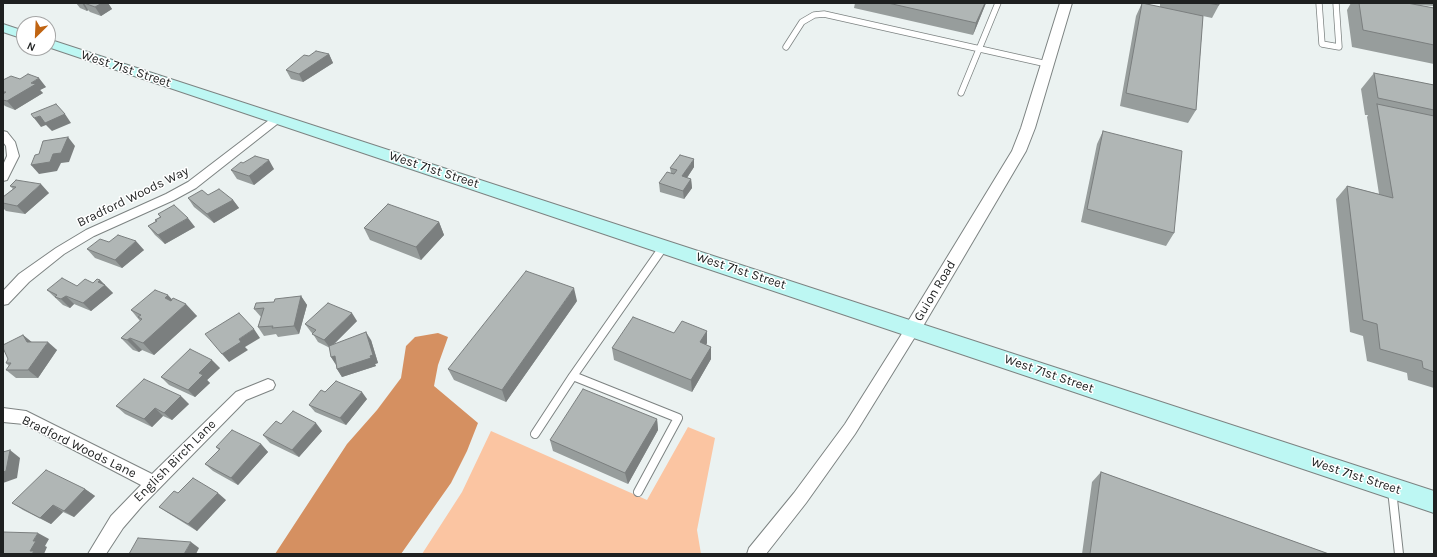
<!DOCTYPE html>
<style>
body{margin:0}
#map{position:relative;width:1437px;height:557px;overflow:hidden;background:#ebf2f1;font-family:Karla,sans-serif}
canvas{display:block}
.frame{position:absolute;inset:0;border:4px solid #1e2020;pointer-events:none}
.north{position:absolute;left:16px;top:16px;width:40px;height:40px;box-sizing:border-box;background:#fff;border:1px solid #a5a6a6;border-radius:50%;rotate:204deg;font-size:11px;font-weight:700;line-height:16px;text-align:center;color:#1e2020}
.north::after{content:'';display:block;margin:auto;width:14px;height:18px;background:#c06412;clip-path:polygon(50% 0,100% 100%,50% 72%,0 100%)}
</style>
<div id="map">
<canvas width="1437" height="557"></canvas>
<div class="frame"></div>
<div class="north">N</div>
</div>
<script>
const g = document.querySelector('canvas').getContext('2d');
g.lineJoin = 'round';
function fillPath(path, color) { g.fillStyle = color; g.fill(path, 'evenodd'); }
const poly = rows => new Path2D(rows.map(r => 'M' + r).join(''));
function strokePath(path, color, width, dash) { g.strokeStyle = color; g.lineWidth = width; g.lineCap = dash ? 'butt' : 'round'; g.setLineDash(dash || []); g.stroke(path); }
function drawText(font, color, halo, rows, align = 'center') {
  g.font = font + ' Karla,sans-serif'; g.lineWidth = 3; g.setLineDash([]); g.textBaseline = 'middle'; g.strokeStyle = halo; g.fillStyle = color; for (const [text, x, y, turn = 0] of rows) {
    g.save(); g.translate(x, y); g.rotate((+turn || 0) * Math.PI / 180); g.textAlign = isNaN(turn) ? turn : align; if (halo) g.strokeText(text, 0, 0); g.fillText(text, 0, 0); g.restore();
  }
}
const green = poly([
 [688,427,715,438,697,530,701,554,422,554,462,492,491,431,647,500]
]);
const water = poly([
 [438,333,448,337,438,365,434,386,478,423,467,451,451,483,401,554,275,554,347,444,377,410,401,378,406,346,415,337]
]);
const serviceFar1 = poly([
 [1319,3,1322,44,1339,47,1336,3],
 [786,47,802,22,814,15,824,14,1047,64],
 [961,93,998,3]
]);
const service = poly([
 [573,376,678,418,638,492],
 [535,434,573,376,664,246],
 [1392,490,1399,554]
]);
const minor = poly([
 [277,116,282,119,281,121,196,188,174,200,94,236,64,254,29,282,8,304,3,305,3,291,19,274,56,248,86,230,166,194,188,182,273,117,277,116],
 [3,131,7,132,15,142,19,156,7,180,3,181,3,165,7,156,6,146,3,142,3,131],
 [913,322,918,324,920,328,918,332,855,434,806,503,766,554,747,554,749,548,794,493,845,424,908,324,913,322],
 [268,379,273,381,275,385,273,389,246,400,142,506,123,528,106,554,88,554,111,516,141,485,24,424,3,422,3,408,26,411,152,474,236,392,268,379]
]);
const tertiary = poly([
 [1060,3,1072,3,1035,128,1026,151,919,333,913,335,907,333,905,328,907,323,1012,151,1021,128,1060,3]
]);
const secondary = poly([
 [3,24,24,31,24,39,3,32,3,24],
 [48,39,1434,491,1434,513,48,47,48,39]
]);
const wall = poly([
 [76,3,108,3,112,9,101,16,90,12,88,10,87,11,80,8],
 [855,3,986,3,973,35,854,8],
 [1142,3,1160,7,1160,3,1219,3,1219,5,1212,18,1203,16,1196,110,1188,123,1120,106,1136,16],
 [1351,3,1434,3,1434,6,1418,5,1434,8,1434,64,1352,47,1347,10],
 [329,54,333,63,303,82,291,79,286,70,309,56],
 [1374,73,1434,85,1434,388,1408,380,1407,373,1367,361,1363,336,1350,332,1336,199,1347,186,1379,194,1367,117,1368,115,1365,115,1361,89],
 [20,79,46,87,40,90,43,93,15,110,5,106,3,104,3,80],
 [1103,131,1174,233,1166,246,1081,222,1097,144],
 [243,163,274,169,254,185,237,179,231,170],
 [694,167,687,178,691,179,692,188,684,199,660,192,659,183,671,173,670,168],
 [10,186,49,193,25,214,6,211,3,208,3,197,13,189],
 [208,195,233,200,239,208,214,223,194,207,188,198],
 [158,214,195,227,165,244,155,235,148,226,156,221,155,220,160,217],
 [439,222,444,235,421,260,370,240,364,228],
 [109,242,144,250,122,268,95,258,87,249],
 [100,280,113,293,91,311,74,304,70,308,63,305,47,290,77,286,93,283],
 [301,296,307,305,299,334,278,337,276,334,264,336,258,327,261,317,254,309,274,302],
 [172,300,197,316,154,355,142,350,139,352,133,350,121,338,140,321,131,310],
 [577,301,506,402,454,380,448,369],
 [357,321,333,345,371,340,378,363,375,364,376,366,342,377,337,369,336,364,331,357,330,348,318,342,313,334,311,332,305,324],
 [707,331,707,343,706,345,711,347,711,359,692,392,614,360,612,348,674,333],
 [23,335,31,342,57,350,38,378,16,378,6,370,9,366,6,363],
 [220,368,207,380,210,383,195,397,169,385,161,377],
 [325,392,367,399,346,425,315,412,309,405],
 [189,404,172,420,163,416,152,427,125,414,116,406],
 [657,419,658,430,628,484,553,451,550,440],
 [322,431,299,457,270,443,263,435],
 [261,444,268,452,238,485,213,471,205,464,219,450,216,447],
 [1101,472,1329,554,1082,554,1092,482],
 [85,489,95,496,74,517,63,512,51,524,23,510,12,503],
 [226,500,197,531,168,513,159,507]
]);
const shadedWall = poly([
 [82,3,86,3,84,3,88,10,87,11],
 [102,3,108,3,112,9,101,16,95,7],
 [985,3,986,3,973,35,976,23],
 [329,54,333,63,303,82,299,74],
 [39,78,46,87,40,90,43,93,15,110,7,101,31,83],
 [65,114,71,123,52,131,46,125,41,127,34,118,40,116],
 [68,137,75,146,69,162,61,163,57,171,39,174,31,165,53,154],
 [694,159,694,167,682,185,682,176],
 [269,160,274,169,254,185,249,176],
 [691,179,692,188,684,199,683,191],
 [41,184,49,193,25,214,17,206],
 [233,200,239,208,214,223,207,214],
 [188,218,195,227,165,244,158,235],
 [439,222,444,235,421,260,416,247],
 [136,241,144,250,122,268,115,260],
 [100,280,113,293,91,311,83,303,98,282],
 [574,288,577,301,506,402,502,390],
 [168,295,179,307,165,298],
 [66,296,74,304,70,308,61,299],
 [301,296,307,305,299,334,294,326],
 [186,304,197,316,154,355,143,343],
 [352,313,357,321,330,348,324,340],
 [254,329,260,338,245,347,248,350,229,362,222,354,239,339],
 [707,331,707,343,700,354,700,342],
 [366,332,371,340,378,363,375,364,376,366,342,377,337,369],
 [23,335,33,343,27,342],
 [130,338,142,350,139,352,127,340],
 [48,342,57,350,38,378,28,370],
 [711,347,711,359,692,392,691,380],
 [335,356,336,365,331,357],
 [212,360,220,368,207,380,210,383,195,397,188,390,199,373],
 [362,392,367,399,346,425,340,418],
 [181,396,189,404,172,420,164,413],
 [155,408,163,416,152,427,144,419],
 [657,419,658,430,628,484,625,473],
 [316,423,322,431,299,457,292,450],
 [261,444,268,452,238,485,231,478],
 [10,450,20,458,17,478,3,483,3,472],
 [85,489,95,496,74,517,64,511],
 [218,493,226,500,197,531,188,524],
 [53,505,63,512,51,524,40,518],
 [38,533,49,539,45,546,47,547,44,554,32,554,30,551,33,541],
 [191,542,199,548,196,554,184,554]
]);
const building = poly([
 [84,3,102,3,95,7,84,3],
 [888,3,985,3,976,23,888,3],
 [1142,3,1203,16,1196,110,1126,93,1142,3],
 [1207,3,1219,3,1219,5,1207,3],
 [1359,3,1407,3,1434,8,1434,45,1363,30,1359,3],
 [316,51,329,54,299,74,286,70,304,55,309,56,316,51],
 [1374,73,1434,85,1434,110,1378,98,1374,73],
 [28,74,39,78,31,83,36,84,7,101,3,100,3,94,6,92,3,92,3,80,11,76,20,79,28,74],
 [56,104,65,114,45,123,40,116,34,118,31,114,56,104],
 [1377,104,1434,116,1434,372,1423,368,1422,361,1380,349,1377,324,1363,320,1347,186,1393,198,1377,104],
 [1103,131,1182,151,1174,233,1087,209,1103,131],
 [68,137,61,153,53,154,50,162,31,165,35,155,39,154,43,141,68,137],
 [680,155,694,159,682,176,691,179,683,191,659,183,667,172,674,174,677,170,670,168,680,155],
 [255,156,269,160,249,176,231,170,241,162,243,163,255,156],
 [16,180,41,184,17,206,3,203,3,197,16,187,10,186,16,180],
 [219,189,233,200,207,214,188,198,202,190,208,195,219,189],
 [388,204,439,222,416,247,364,228,388,204],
 [174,205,188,218,158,235,148,226,157,221,155,220,161,217,158,214,174,205],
 [118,235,136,241,115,260,87,249,100,239,109,242,118,235],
 [526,271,574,288,502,390,448,369,526,271],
 [62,278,77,286,85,279,93,283,97,279,100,280,98,282,105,285,83,303,66,296,61,299,55,297,57,295,47,290,62,278],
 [155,290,168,295,165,298,171,301,173,298,186,304,143,343,130,338,127,340,121,338,142,319,138,317,141,315,131,310,155,290],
 [301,296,294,326,272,328,273,326,258,327,264,308,254,309,256,303,274,302,275,299,301,296],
 [328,303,352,313,324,340,312,334,316,330,305,324,328,303],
 [239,313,254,329,239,339,241,342,222,354,205,334,239,313],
 [633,317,674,333,682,321,707,331,700,342,711,347,691,380,612,348,633,317],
 [366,332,373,355,370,356,371,358,337,369,335,356,331,357,329,346,366,332],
 [23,335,27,342,48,342,28,370,6,370,11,363,6,363,8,359,3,348,3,345,23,335],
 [190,349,212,360,199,373,203,375,188,390,161,377,190,349],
 [144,379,181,396,164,413,155,408,144,419,116,406,144,379],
 [336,381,362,392,340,418,309,405,321,390,325,392,336,381],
 [583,389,657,419,625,473,550,440,583,389],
 [293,411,316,423,292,450,263,435,276,421,281,424,293,411],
 [232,430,261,444,231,478,205,464,220,449,216,447,232,430],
 [10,450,6,471,3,472,3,452,10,450],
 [46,470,85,489,64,511,53,505,40,518,12,503,46,470],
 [1101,472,1329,554,1090,554,1101,472],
 [193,478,218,493,188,524,159,507,174,491,178,493,193,478],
 [3,532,38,533,33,541,36,541,30,551,34,551,32,554,3,554,3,532],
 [138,538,191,542,184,554,129,554,138,538]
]);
const streetNames = [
 ["West 71st Street",126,69,18],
 ["West 71st Street",434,170,18],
 ["Bradford Woods Way",133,197,-26],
 ["West 71st Street",741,271,18],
 ["Guion Road",935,291,-59],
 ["West 71st Street",1049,374,19],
 ["Bradford Woods Lane",79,447,26],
 ["English Birch Lane",175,461,-45],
 ["West 71st Street",1356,476,18]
];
fillPath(green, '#fbc5a2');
fillPath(water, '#d59061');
strokePath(serviceFar1, '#7d8382', 7);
strokePath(service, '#7d8382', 10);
strokePath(minor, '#7d8382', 2);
strokePath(tertiary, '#7d8382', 2);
strokePath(secondary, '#7d8382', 2);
strokePath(serviceFar1, '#fff', 5.5);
strokePath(service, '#fff', 8);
fillPath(minor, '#fff');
fillPath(tertiary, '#fff');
fillPath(secondary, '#bdf7f3');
fillPath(wall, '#979d9c');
fillPath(shadedWall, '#7b7f7f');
fillPath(building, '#b0b6b5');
strokePath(building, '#7b7f7f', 1);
drawText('13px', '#1e2020', '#fff', streetNames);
</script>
